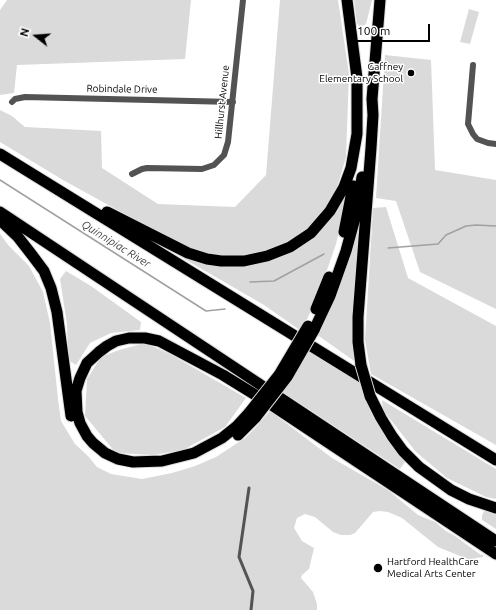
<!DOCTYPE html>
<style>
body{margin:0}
#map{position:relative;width:496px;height:610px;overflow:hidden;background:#fff;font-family:Ubuntu,sans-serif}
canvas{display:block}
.north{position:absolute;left:16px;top:16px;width:40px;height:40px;-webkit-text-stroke:3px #fff;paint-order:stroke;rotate:287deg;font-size:11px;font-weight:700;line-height:16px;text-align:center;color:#000}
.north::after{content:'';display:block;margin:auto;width:14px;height:18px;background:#000;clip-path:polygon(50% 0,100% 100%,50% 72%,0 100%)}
.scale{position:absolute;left:350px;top:24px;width:80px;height:18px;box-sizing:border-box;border:2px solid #000;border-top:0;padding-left:5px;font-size:12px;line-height:14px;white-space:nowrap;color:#000;-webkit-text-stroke:3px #fff;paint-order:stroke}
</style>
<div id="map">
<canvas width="496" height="610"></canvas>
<div class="north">N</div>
<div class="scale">100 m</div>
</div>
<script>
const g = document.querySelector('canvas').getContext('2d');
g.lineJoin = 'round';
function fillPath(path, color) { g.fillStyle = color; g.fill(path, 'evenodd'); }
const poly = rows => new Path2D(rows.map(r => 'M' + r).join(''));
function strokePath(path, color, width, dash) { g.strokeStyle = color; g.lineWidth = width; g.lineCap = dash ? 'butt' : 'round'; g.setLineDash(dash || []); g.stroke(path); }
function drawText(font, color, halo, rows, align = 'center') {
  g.font = font + ' Ubuntu,sans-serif'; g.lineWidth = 3; g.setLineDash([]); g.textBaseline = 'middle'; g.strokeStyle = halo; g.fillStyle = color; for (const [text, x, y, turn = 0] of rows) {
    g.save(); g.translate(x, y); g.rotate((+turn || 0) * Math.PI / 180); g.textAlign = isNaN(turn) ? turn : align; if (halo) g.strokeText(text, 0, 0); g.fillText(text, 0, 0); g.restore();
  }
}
const green = poly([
 [7,0,191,0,185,59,17,65,14,93,0,95,0,10],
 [280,0,338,0,349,74,346,157,336,191,317,220,291,243,258,255,219,256,188,249,63,180,0,142,0,110,12,116,25,127,101,131,102,168,158,204,235,207,266,175],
 [354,0,372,0,366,24,361,27,357,24],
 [469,9,479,12,470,44,460,42],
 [385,55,431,60,435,170,496,180,496,309,420,272,396,201,376,198],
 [346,193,348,194,336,244,317,299,301,331,264,305,162,246,163,244,236,266,259,264,282,255,318,231,327,223],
 [362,196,357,363,316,334],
 [386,207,408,278,496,326,496,445,371,374,365,340,373,208],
 [0,234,9,246,29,266,43,292,50,323,58,399,61,421,75,444,88,456,97,467,111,474,142,479,172,473,195,466,216,457,245,438,254,429,270,411,332,458,388,490,418,515,435,522,446,531,455,536,481,555,483,555,483,557,476,558,472,561,438,547,402,518,388,512,380,511,373,512,355,533,350,535,341,535,333,532,315,517,305,514,297,518,294,528,302,541,314,548,309,569,302,575,301,578,313,592,317,604,317,610,0,610],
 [66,271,91,286,141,322,140,330,111,333,90,343,76,365,68,360,67,324,60,279],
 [145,343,170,354,246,398,225,427,183,450,153,455,116,453,85,416,87,379,101,357,119,350],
 [308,350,362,383,407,459,400,469,281,391],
 [382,400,496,469,496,499,486,497,447,478,416,452,383,410],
 [485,510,496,513,496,529,482,520,482,515]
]);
const stream = poly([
 [0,180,206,311,225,309],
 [388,248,438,244,446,235,466,226,476,225,496,226],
 [250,282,274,281,324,254]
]);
const service = poly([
 [249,488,239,557,253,591,251,610]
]);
const minor = poly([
 [473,65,468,124,473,134,477,139,488,143,496,144],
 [12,102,15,99,25,97,233,102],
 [132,174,142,169,147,168,202,169,214,165,224,155,228,142,243,0]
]);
const motorway = poly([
 [0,154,496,460],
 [0,212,496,541],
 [107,212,188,253,207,259,221,261,244,261,267,256,290,247,311,233,330,211,344,187,351,168,357,134,357,78,347,0],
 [0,220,18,237,32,255,44,271,51,288,57,312,71,416],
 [344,232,353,186],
 [316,309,329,277],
 [314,330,330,296,346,251,355,218,362,177],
 [361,365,358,342,358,317,371,148,373,115,372,99,380,0],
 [370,396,381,418,392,436,403,451,419,467,451,490,469,499,496,508],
 [249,413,237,426,222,438,194,453,162,461,133,462,118,459,105,453,93,443,87,436,80,423,77,412,76,391,80,378,87,363,99,352,107,346,116,341,129,338,145,338,159,341,223,375,270,404,496,554],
 [238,435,256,417]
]);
const motorwayBridge = poly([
 [361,365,370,396],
 [249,413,279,375,308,326],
 [256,417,287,377,314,330]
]);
const markers = [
 [411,73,4,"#000"],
 [378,568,5,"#000"]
];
const poiNames = [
 ["Gaffney",403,67],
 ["Elementary School",403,79],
 ["Hartford HealthCare",387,562,"left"],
 ["Medical Arts Center",387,574,"left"]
];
const streetNames = [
 ["Robindale Drive",122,89,1],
 ["Hillhurst Avenue",222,102,-84]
];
const waterNames = [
 ["Quinnipiac River",116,244,32]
];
fillPath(green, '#dadada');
strokePath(stream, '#a1a1a1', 1.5);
strokePath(motorway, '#dbdbdb', 13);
strokePath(service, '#535353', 3);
strokePath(minor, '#535353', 6);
strokePath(motorway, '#000', 11);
strokePath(motorwayBridge, '#dbdbdb', 13, []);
strokePath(motorwayBridge, '#000', 11);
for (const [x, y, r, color] of markers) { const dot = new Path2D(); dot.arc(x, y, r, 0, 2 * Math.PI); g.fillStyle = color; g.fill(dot); strokePath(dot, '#fff', 1.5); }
drawText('10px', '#000', '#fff', poiNames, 'right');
drawText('10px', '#000', '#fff', streetNames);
drawText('italic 11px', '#424242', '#fff', waterNames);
</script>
